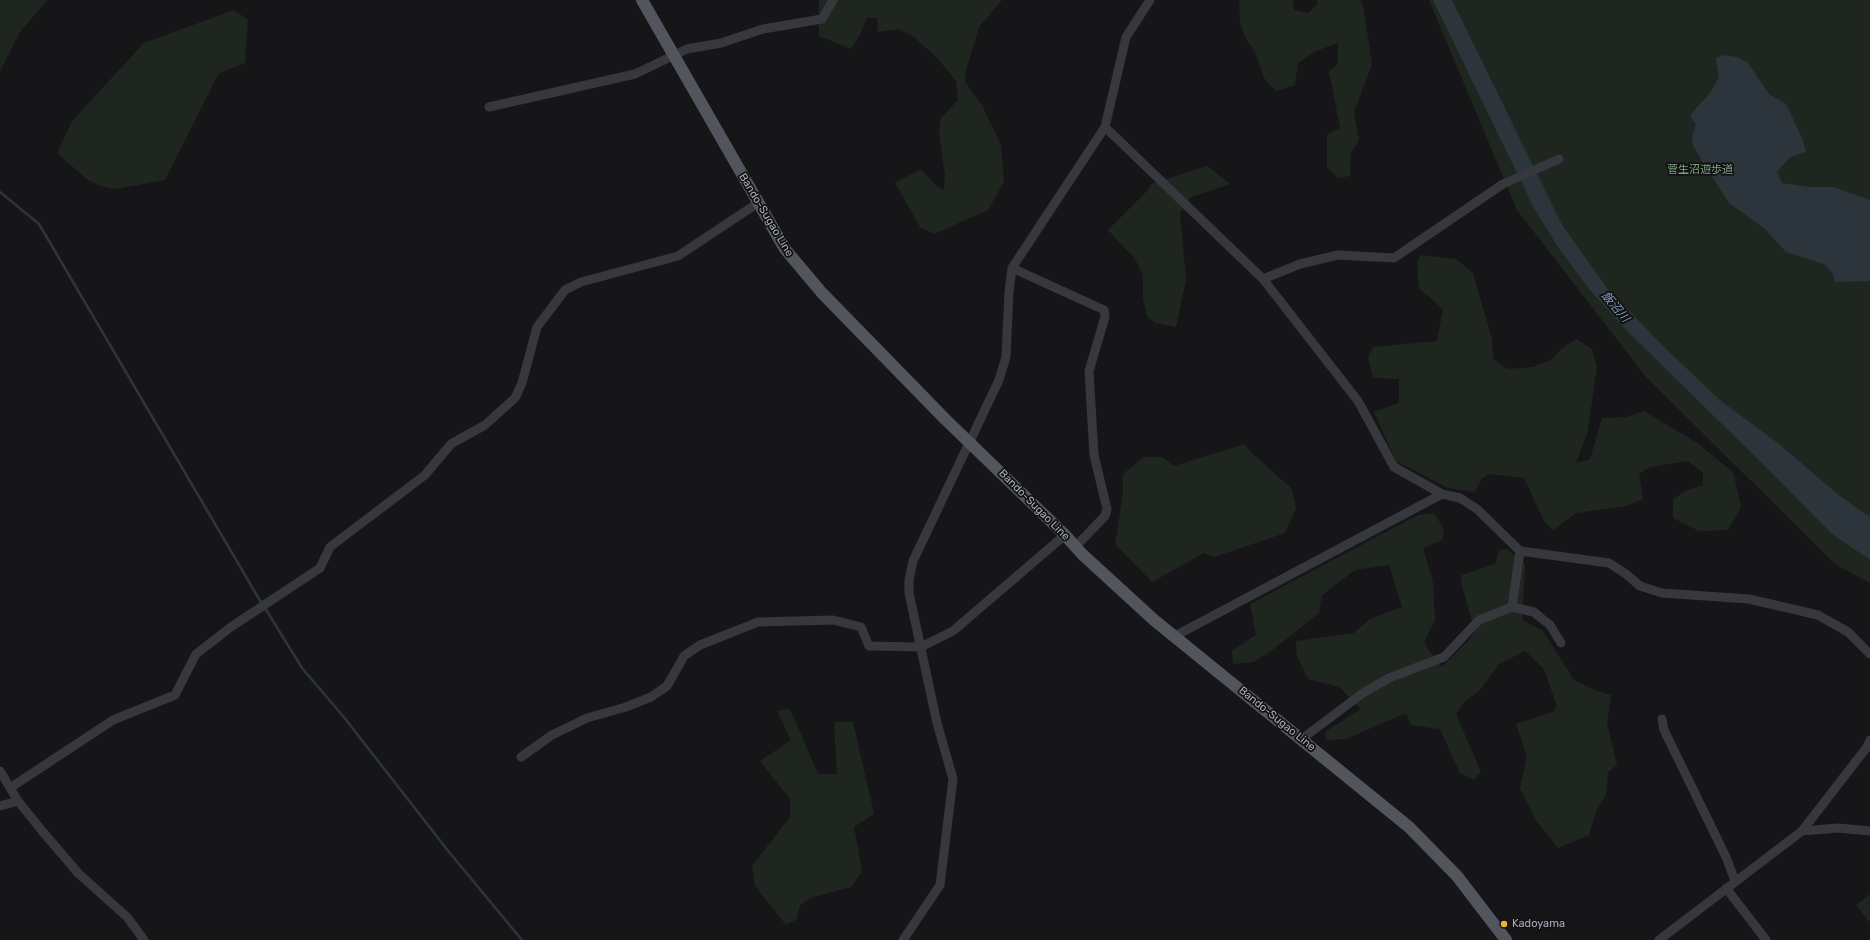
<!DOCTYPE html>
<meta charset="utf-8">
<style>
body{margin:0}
canvas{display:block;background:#161618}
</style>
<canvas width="1870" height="940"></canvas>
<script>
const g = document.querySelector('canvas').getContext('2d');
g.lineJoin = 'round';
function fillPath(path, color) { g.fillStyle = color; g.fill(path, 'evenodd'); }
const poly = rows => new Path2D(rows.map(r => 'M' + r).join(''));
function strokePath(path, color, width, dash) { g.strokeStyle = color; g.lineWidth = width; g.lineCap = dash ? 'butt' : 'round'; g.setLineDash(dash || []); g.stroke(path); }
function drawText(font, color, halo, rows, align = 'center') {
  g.font = font + ' Rubik,"Noto Sans JP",sans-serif'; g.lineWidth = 3.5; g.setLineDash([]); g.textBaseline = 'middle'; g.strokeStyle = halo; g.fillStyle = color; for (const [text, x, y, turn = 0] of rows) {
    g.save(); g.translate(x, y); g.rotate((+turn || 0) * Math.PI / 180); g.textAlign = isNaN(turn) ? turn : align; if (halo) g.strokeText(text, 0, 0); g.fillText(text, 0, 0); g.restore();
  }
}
const green = poly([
 [0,0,47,0,20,32,0,71],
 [819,0,1002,0,979,27,967,67,965,82,982,105,1001,145,1004,182,988,210,934,234,920,227,895,183,921,169,934,184,944,190,945,175,939,133,941,118,958,100,956,81,938,59,913,36,898,29,878,32,877,18,867,18,860,35,851,49,819,36],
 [1239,0,1293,0,1294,10,1309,13,1318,3,1317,0,1360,0,1363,5,1372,64,1354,112,1359,140,1351,153,1350,176,1338,178,1327,167,1327,135,1340,128,1329,71,1338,64,1338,43,1316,51,1298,63,1295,85,1276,91,1264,78,1255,52,1246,39,1240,23],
 [1429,0,1870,0,1870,583,1835,564,1646,377,1517,210],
 [234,10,248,20,245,63,219,73,165,180,115,189,100,186,88,180,57,153,72,121,144,43],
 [1207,166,1230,184,1191,197,1180,213,1186,280,1176,327,1155,323,1147,316,1143,299,1143,275,1135,259,1108,230,1148,190,1151,184],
 [1421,255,1456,259,1473,273,1492,339,1493,359,1508,369,1533,367,1551,360,1560,350,1576,339,1592,349,1597,368,1587,434,1576,463,1590,459,1602,418,1627,417,1644,411,1697,443,1733,472,1741,507,1728,530,1699,531,1673,518,1673,499,1688,490,1703,485,1703,473,1688,461,1650,467,1639,474,1643,499,1626,506,1576,513,1553,530,1544,521,1524,478,1490,474,1482,478,1475,492,1448,488,1396,461,1374,412,1399,403,1399,379,1373,378,1368,357,1373,347,1437,341,1443,309,1419,288,1417,262],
 [1245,444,1251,452,1292,489,1296,508,1285,533,1214,557,1204,553,1152,582,1115,544,1123,494,1123,474,1144,457,1162,457,1174,466],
 [1434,513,1444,529,1442,540,1423,548,1433,583,1435,620,1424,641,1428,649,1442,667,1468,641,1475,632,1461,582,1462,575,1495,564,1499,550,1507,549,1525,564,1522,620,1543,631,1574,680,1592,689,1611,695,1607,723,1617,765,1608,772,1606,795,1597,808,1589,835,1558,848,1535,819,1520,788,1527,756,1516,724,1553,712,1557,706,1544,669,1525,651,1499,664,1481,689,1462,704,1456,714,1481,772,1474,780,1460,773,1440,729,1411,725,1406,713,1346,739,1326,740,1325,732,1361,709,1339,687,1308,679,1297,656,1296,641,1354,633,1370,619,1402,607,1389,565,1355,570,1322,595,1319,613,1271,651,1253,662,1233,664,1232,651,1256,635,1250,604,1418,515],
 [790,709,818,774,837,774,834,722,853,722,874,814,854,827,862,872,851,887,813,897,800,905,797,919,786,925,755,886,752,866,790,817,790,799,760,761,791,740,777,711],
 [1870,894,1870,923,1856,905]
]);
const water = poly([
 [1433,0,1452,0,1561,223,1606,287,1664,347,1721,401,1779,444,1841,497,1870,517,1870,560,1831,533,1763,464,1631,335,1589,289,1558,247,1534,208],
 [1724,55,1737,57,1748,63,1769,94,1786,104,1802,138,1806,152,1790,157,1777,172,1782,183,1809,187,1833,187,1870,200,1870,281,1835,282,1833,274,1824,264,1786,252,1764,228,1729,203,1711,175,1693,146,1692,136,1696,125,1690,115,1711,92,1719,77,1716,58]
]);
const stream = poly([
 [0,192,39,224,262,604],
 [265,608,302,668,343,716,449,852,522,940]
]);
const minor = poly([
 [489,107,635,74,687,49,721,43,763,29,822,19,833,0],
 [1105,127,1263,279,1358,401,1394,467,1442,494,1460,498,1477,509,1520,551,1609,563,1626,574,1640,586,1662,593,1749,599,1818,615,1848,632,1870,654],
 [1012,268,1104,310,1105,317,1089,371,1094,455,1107,509,1105,516,1076,546],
 [1263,279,1300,264,1338,255,1394,258,1503,184,1559,159],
 [1512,607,1520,551],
 [1175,636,1442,494],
 [1662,719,1664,730,1726,857,1735,881],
 [1302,741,1307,735,1363,693,1389,678,1444,657,1479,620,1512,607,1534,612,1541,618,1550,625,1561,643],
 [521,757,552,735,587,718,626,707,651,697,667,686,684,656,700,645,758,622,833,620,861,627,869,646,921,647,953,631,1065,535],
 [0,771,18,801,43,832,78,873,127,917,144,940],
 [10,788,113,720,175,695,196,654,231,627,320,568,330,547,425,475,451,444,485,425,515,398,522,383,537,327,565,290,581,282,678,256,758,203],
 [0,806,18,801],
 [1802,831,1838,828,1870,831],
 [1726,888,1766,940],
 [903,940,940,885,953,779,937,723,909,593,909,580,913,561,999,380,1006,357,1009,292,1012,268,1105,127,1126,37,1150,0],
 [1659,940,1802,831,1867,747,1870,740]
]);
const major = poly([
 [642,0,785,249,822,293,945,419,1065,535,1082,554,1154,620,1409,827,1457,876,1506,940]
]);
const markers = [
 [1504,924,4,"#f2b134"]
];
const parkNames = [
 ["菅生沼遊歩道",1700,170]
];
const streetNames = [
 ["Bando-Sugao Line",766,215,59],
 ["Bando-Sugao Line",1034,505,45],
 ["Bando-Sugao Line",1277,719,39]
];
const poiNames = [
 ["Kadoyama",1512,924]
];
const waterNames = [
 ["飯沼川",1615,307,50]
];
fillPath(green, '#1e261f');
fillPath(water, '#2c353c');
strokePath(stream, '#2c353c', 2.5);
strokePath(minor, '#37383d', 9);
strokePath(major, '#53555c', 12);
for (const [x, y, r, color] of markers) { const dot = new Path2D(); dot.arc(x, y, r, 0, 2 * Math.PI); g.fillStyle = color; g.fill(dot); strokePath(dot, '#111113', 1.5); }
drawText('11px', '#7fa381', '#111113', parkNames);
drawText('11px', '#a8adb8', '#111113', streetNames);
drawText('11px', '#a8adb8', '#111113', poiNames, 'left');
drawText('italic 12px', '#7f9bb3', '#111113', waterNames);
</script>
